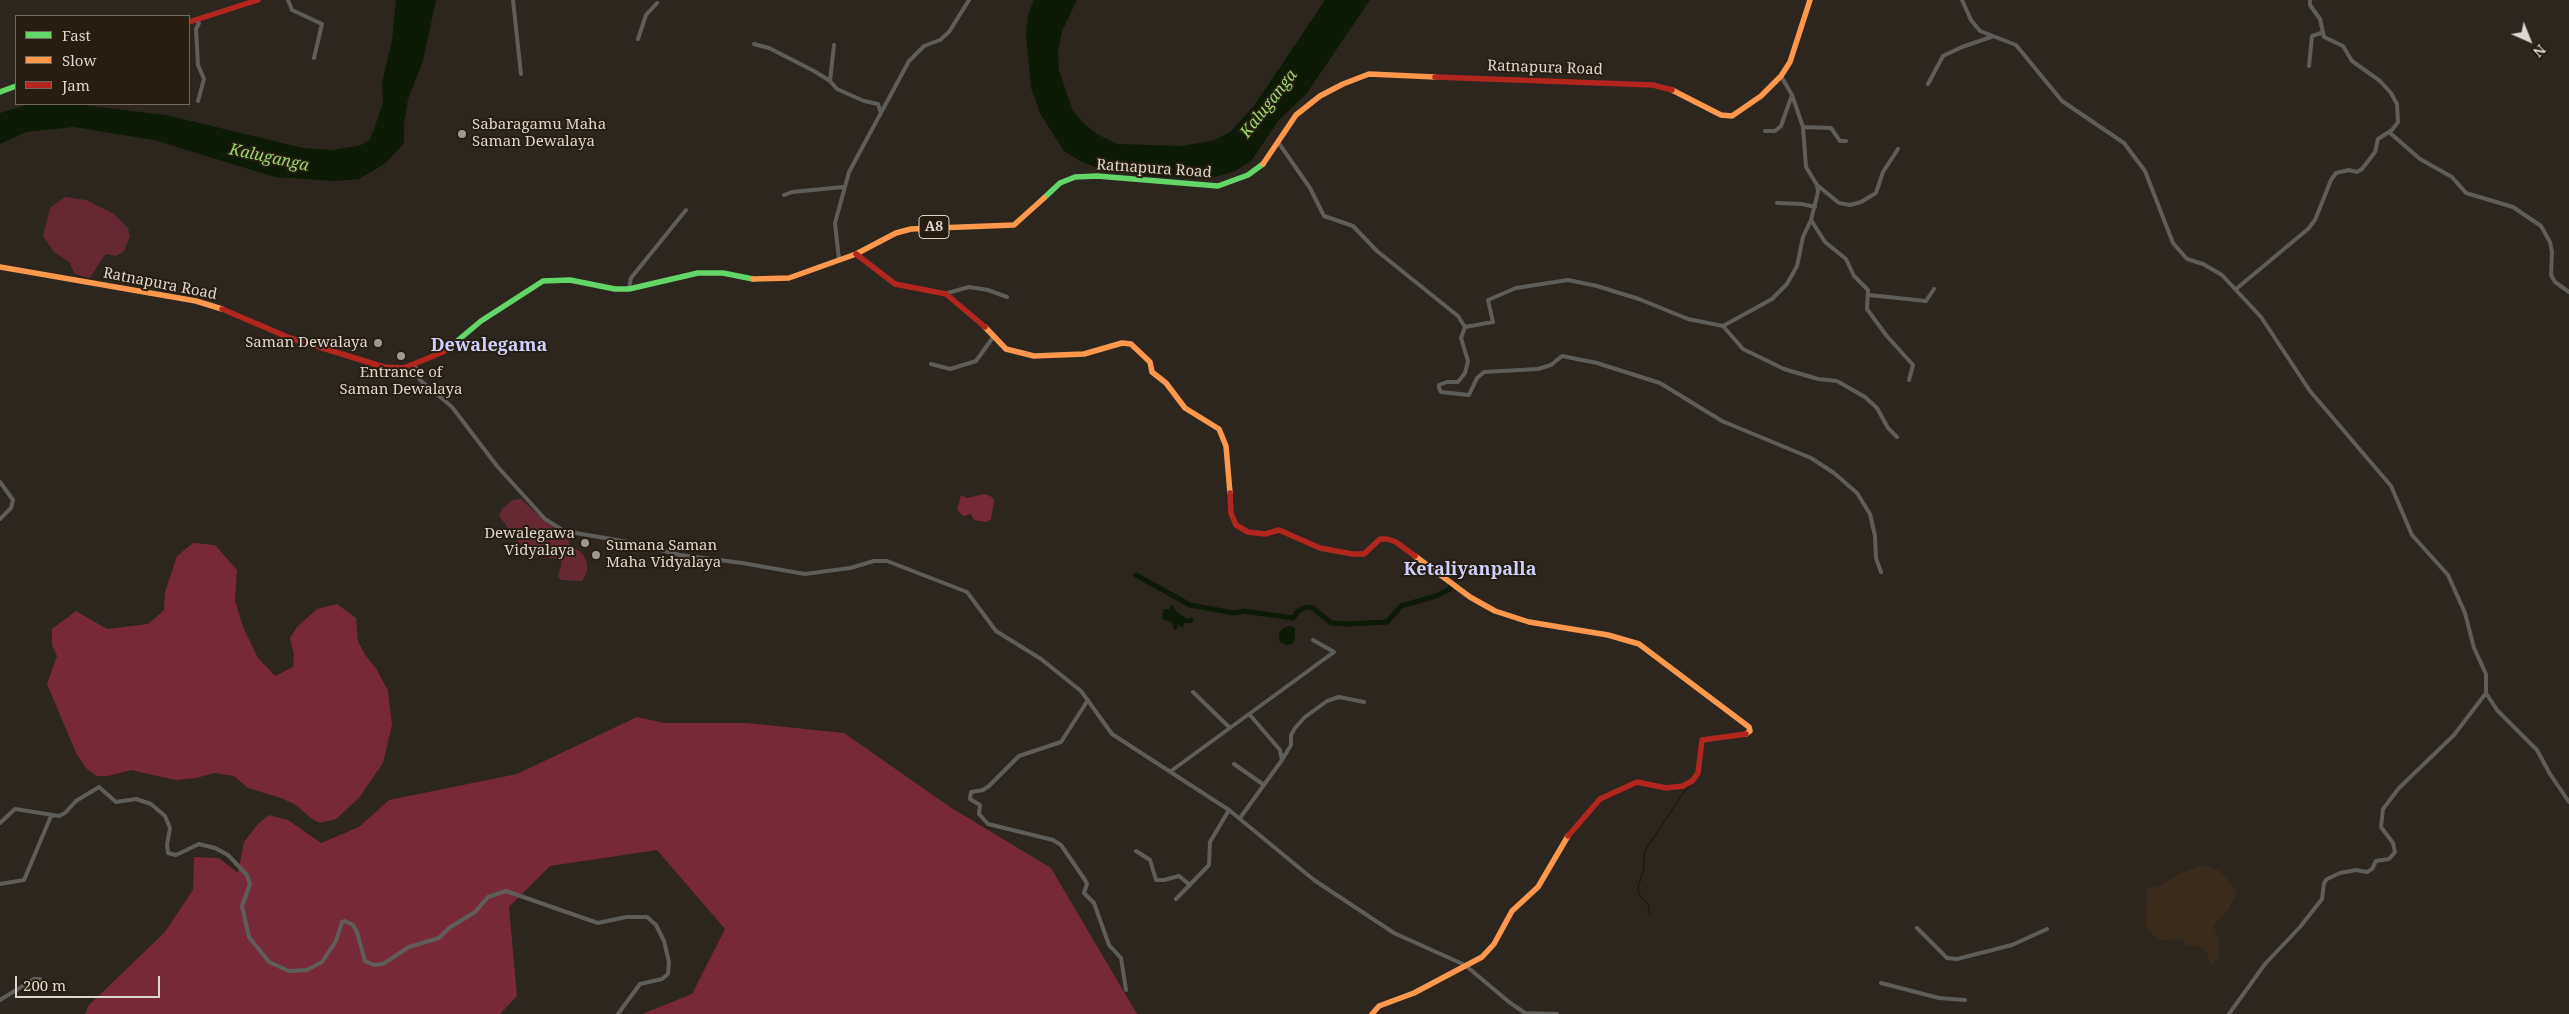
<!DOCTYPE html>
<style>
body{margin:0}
#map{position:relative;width:2569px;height:1014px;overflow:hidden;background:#2c261f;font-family:"Noto Serif",serif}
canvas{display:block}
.legend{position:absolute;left:15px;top:15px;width:175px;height:90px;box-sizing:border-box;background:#271d11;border:1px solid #70675d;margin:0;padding:6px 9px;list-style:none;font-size:15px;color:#ddd7cf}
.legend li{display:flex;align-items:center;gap:10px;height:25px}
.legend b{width:25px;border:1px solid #70675d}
.north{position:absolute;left:2504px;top:15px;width:50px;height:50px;-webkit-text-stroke:4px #271d11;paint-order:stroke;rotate:136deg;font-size:14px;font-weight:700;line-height:20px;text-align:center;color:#ddd7cf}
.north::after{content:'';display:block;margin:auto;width:18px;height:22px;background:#ddd7cf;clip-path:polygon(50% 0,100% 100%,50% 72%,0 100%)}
.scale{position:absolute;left:15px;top:976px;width:145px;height:22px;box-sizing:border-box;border:2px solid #ddd7cf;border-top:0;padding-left:6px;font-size:15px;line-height:18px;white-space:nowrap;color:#ddd7cf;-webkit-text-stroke:4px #271d11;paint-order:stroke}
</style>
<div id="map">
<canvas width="2569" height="1014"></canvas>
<ul class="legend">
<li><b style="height:6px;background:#63d668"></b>Fast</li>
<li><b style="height:6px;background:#ff974d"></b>Slow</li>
<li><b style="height:6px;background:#b3261e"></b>Jam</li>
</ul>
<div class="north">N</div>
<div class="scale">200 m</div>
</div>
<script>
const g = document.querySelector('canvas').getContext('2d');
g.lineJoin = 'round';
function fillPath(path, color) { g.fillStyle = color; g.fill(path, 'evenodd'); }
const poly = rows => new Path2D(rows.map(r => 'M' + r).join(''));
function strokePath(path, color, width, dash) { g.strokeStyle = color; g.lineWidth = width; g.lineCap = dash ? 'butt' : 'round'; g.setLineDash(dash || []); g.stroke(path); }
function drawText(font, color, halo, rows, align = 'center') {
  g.font = font + ' "Noto Serif",serif'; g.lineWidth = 4; g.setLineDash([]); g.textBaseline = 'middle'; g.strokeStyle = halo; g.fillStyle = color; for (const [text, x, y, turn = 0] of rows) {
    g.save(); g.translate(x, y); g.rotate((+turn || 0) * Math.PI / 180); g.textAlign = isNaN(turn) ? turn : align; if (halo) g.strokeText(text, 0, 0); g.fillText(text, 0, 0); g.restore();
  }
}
const built = poly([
 [2203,865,2220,871,2237,892,2229,909,2213,925,2220,943,2218,959,2211,965,2204,947,2187,945,2181,939,2159,940,2146,928,2147,888,2161,885,2179,874]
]);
const green = poly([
 [65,197,86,200,114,214,128,228,130,237,124,251,116,256,107,254,103,257,90,278,75,274,69,262,54,252,43,236,50,208],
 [521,499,547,523,568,536,569,544,583,554,587,563,587,571,582,581,561,580,558,576,562,563,559,559,534,556,527,553,500,517,499,515,503,508,513,500]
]);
const forest = poly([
 [984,494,992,497,994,501,991,519,987,522,974,520,971,514,963,516,957,510,961,495,967,498],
 [193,543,215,545,237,570,235,600,243,627,258,658,275,676,293,667,294,654,290,638,297,627,317,609,337,604,356,618,358,641,365,655,376,668,388,691,392,725,383,763,359,798,336,819,320,823,312,819,296,805,281,798,248,788,234,776,214,773,196,778,175,780,131,770,108,776,96,776,86,768,76,753,47,684,57,656,52,645,52,629,76,611,107,629,148,624,164,610,165,592,177,556],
 [637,717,664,723,747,723,844,733,950,807,1051,868,1137,1014,642,1014,692,994,725,929,657,850,550,866,509,907,517,996,500,1014,85,1014,88,1006,165,932,193,890,194,857,219,858,238,873,244,842,258,824,269,815,288,820,321,843,359,827,389,800,517,774]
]);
const water = poly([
 [396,0,436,0,423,61,408,99,404,124,404,143,386,163,359,179,336,181,275,177,154,140,74,127,26,132,0,144,0,113,30,104,73,104,166,115,303,148,331,150,359,146,369,140,373,132,383,103,382,83,392,40],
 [1034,0,1077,0,1062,31,1058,52,1059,71,1073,111,1085,125,1097,134,1117,144,1180,146,1212,141,1230,132,1254,106,1325,0,1370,0,1307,93,1279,120,1251,161,1235,171,1208,179,1145,176,1095,167,1078,160,1064,151,1041,115,1031,88,1026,34,1028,15],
 [1172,604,1177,612,1187,619,1192,618,1194,621,1192,623,1184,623,1183,628,1177,624,1178,628,1174,630,1172,622,1162,619,1163,611,1164,609,1169,609],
 [1290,626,1295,628,1295,638,1292,644,1286,645,1279,641,1279,633,1283,628]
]);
const stream = poly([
 [1650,915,1648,904,1639,894,1638,888,1644,868,1644,852,1685,790,1692,784]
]);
const canal = poly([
 [1136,575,1190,605,1234,613,1243,611,1293,618,1298,611,1307,607,1313,608,1331,623,1348,624,1387,622,1401,606,1436,596,1450,589,1451,585]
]);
const street = poly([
 [288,0,292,10,322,24,314,58],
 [513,0,521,74],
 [1962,0,1971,20,1980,31,2016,45,2062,101,2124,143,2145,171,2173,243,2187,259,2203,264,2222,275,2261,317,2310,391,2391,486,2412,535,2448,575,2465,613,2474,648,2486,674,2486,693,2454,735,2399,788,2383,809,2381,827,2393,843,2395,852,2389,859,2376,861,2372,869,2367,872,2356,870,2340,873,2327,879,2324,883,2322,899,2300,927,2265,964,2229,1014],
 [195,20,199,23,196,29,198,65,204,79,198,101],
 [638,39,646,15,657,3],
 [754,44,769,48,814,71,830,81,837,89,864,101,878,104,881,113],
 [2309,66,2312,36,2321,33],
 [1781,76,1792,95,1803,127,1806,167,1817,185,1818,192,1811,220,1803,237,1797,266,1787,284,1772,299,1723,326,1688,319,1639,299,1597,286,1568,280,1516,288,1488,300,1493,322,1465,327,1461,338,1468,361,1465,373,1458,382,1447,382,1439,385,1439,388,1441,392,1469,395,1477,378,1484,372,1538,369,1551,365,1562,356,1597,363,1660,383,1722,421,1811,458,1834,473,1857,493,1870,514,1875,536,1876,558,1881,572],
 [830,81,834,45],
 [1928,84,1943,56,1962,47,1991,37],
 [1803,127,1831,128,1840,141,1846,141],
 [1765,131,1775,131,1781,126,1792,95],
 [2389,132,2420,159,2452,177,2466,193,2513,207,2541,226,2550,242,2552,252,2551,275,2555,282,2569,292],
 [1278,142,1310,188,1324,216,1353,226,1377,251,1458,316,1465,327],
 [1817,185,1839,203,1850,205,1861,202,1876,193,1883,172,1898,149],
 [784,195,792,192,843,187],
 [1777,203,1802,204,1815,207],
 [1811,220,1825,242,1846,259,1854,276,1868,290,1867,309,1886,335,1913,365,1909,380],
 [839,260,835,223,849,172,909,61,924,46,940,40,949,32,969,0],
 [629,288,631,278,686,210],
 [2236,289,2308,229,2315,220,2331,180,2336,173,2349,170,2357,172,2362,169,2375,152,2378,139,2392,130,2398,122,2397,104,2391,93,2380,81,2352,61,2343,46,2324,37,2320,19,2310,5,2310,0],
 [944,294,969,287,988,290,1007,297],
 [1869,295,1926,301,1934,289],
 [1723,326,1743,349,1784,369,1818,379,1837,381,1865,397,1877,408,1888,428,1897,437],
 [931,364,950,369,976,361,994,336],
 [415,365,420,380,452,407,497,466,545,519,564,531,634,543,680,555,742,563,805,574,850,568,874,561,887,561,967,592,996,631,1041,659,1081,691,1112,734,1229,810,1314,880,1394,933,1465,965,1509,1002,1525,1013,1557,1014],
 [0,482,13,500,11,508,0,519],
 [1193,692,1230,728],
 [2486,693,2497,710,2537,750,2550,774,2569,802],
 [1088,700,1061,742,1019,756,989,786,983,790,971,792,970,799,980,805,979,814,988,824,1053,840,1061,845,1085,880,1087,884,1084,893,1094,903,1109,945,1121,958,1126,990],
 [1250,715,1280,750,1282,760],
 [1234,764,1264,785],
 [1171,771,1334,652,1313,640],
 [1240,818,1282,760,1291,745,1291,735,1295,728,1305,717,1327,701,1339,697,1364,702],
 [0,823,15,809,59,816,65,813,76,801,99,787,116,802,136,799,151,804,165,816,170,828,167,845,168,853,176,855,199,844,215,848,228,855,247,875,250,884,242,906,249,937,269,962,289,971,307,970,322,962,336,941,342,922,345,921,353,925,357,932,365,961,374,965,383,964,409,947,439,938,449,928,475,912,488,897,506,891,598,923,626,917,647,917,656,925,664,941,669,962,668,974,662,979,640,984,618,1014],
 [1136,851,1150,860,1156,880,1164,880,1179,876,1190,885],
 [0,884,24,880,51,816],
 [1176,899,1209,865,1210,842,1229,810],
 [1917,928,1947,958,1957,959,2012,945,2047,929],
 [1881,983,1939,998,1965,1000],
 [0,1000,34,979,40,979,45,991]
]);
const fast = poly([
 [0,92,16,86],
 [1044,198,1060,183,1075,177,1097,176,1218,186,1248,175,1263,164],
 [450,347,481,321,543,281,570,280,615,289,629,289,698,273,723,273,753,279]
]);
const slow = poly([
 [1672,90,1721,115,1732,116,1761,96,1781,76,1790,62,1810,0],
 [1263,164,1296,115,1320,96,1343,84,1369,74,1435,77],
 [0,267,196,301,222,309],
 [753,279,789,278,856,254,896,233,911,229,1014,225,1044,198],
 [985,327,1006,349,1034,356,1084,354,1122,343,1131,344,1150,362,1152,372,1166,383,1185,408,1219,429,1226,446,1230,493],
 [1415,556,1470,597,1495,611,1529,622,1608,635,1639,644,1749,727,1750,731,1746,734],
 [1372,1014,1379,1006,1414,993,1482,957,1494,944,1512,911,1538,887,1568,836]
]);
const jam = poly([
 [189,22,258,0],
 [1435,77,1653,85,1672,90],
 [856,254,895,284,946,294,985,327],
 [222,309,290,338,384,367,404,368,443,352,450,347],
 [1230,493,1231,513,1236,525,1248,532,1265,534,1279,530,1320,548,1352,554,1364,554,1380,539,1387,539,1396,542,1415,556],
 [1568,836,1600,799,1637,782,1666,788,1683,786,1692,781,1698,773,1702,740,1746,734]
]);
const markers = [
 [462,134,5,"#9f9991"],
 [378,343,5,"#9f9991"],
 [401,356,5,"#9f9991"],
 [585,543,5,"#9f9991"],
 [596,555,5,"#9f9991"]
];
const shields = [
 [934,227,30]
];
const shieldNames = [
 ["A8",934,227]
];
const streetNames = [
 ["Ratnapura Road",1545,68,2],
 ["Ratnapura Road",1154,169,4],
 ["Ratnapura Road",160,284,11]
];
const poiNames = [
 ["Sabaragamu Maha",472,125],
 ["Saman Dewalaya",472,142],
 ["Saman Dewalaya",368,343,"right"],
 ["Entrance of",401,373,"center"],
 ["Saman Dewalaya",401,390,"center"],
 ["Dewalegawa",575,534,"right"],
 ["Vidyalaya",575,551,"right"],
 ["Sumana Saman",606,546],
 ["Maha Vidyalaya",606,563]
];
const waterNames = [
 ["Kaluganga",1269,104,-52],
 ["Kaluganga",269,158,12]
];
const quarterNames = [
 ["Dewalegama",489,346],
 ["Ketaliyanpalla",1470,570]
];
fillPath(built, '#3a2c1c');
fillPath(green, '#662933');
fillPath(forest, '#772938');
fillPath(water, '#0d1a05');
strokePath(stream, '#0d1a05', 1);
strokePath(canal, '#0d1a05', 5);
strokePath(street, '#5f5d5a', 4);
strokePath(fast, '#63d668', 5.5);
strokePath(slow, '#ff974d', 5.5);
strokePath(jam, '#b3261e', 5.5);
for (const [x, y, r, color] of markers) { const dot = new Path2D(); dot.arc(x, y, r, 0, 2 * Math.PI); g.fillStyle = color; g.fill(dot); strokePath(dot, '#271d11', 2); }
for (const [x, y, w] of shields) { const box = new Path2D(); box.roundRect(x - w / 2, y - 11.5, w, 23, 4); g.fillStyle = '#271d11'; g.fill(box); strokePath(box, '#ddd7cf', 1); }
drawText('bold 14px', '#ddd7cf', null, shieldNames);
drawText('15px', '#ddd7cf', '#271d11', streetNames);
drawText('15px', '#ddd7cf', '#271d11', poiNames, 'left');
drawText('italic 16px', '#98d96e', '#271d11', waterNames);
drawText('bold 18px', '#cbd1fc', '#271d11', quarterNames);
</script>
